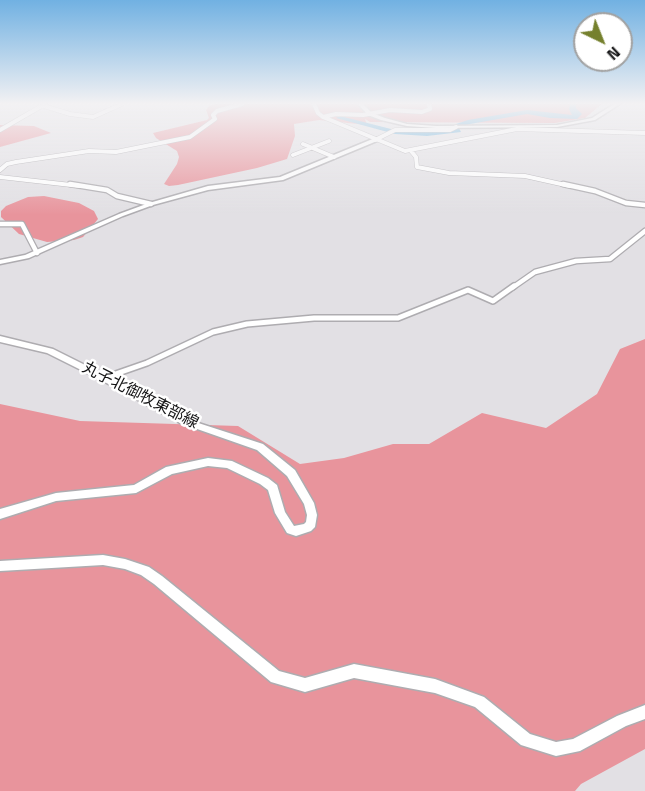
<!DOCTYPE html>
<meta charset="utf-8">
<style>
body{margin:0}
#map{position:relative;width:645px;height:791px;overflow:hidden;background:#e2e0e4;font-family:"Titillium Web",sans-serif}
canvas{display:block}
.north{position:absolute;left:573px;top:12px;width:60px;height:60px;box-sizing:border-box;background:#fff;border:2px solid #a1a1a1;border-radius:50%;rotate:137deg;font-size:16px;font-weight:700;line-height:24px;text-align:center;color:#141415}
.north::after{content:'';display:block;margin:auto;width:21px;height:27px;background:#75802d;clip-path:polygon(50% 0,100% 100%,50% 72%,0 100%)}
</style>
<div id="map">
<canvas width="645" height="791"></canvas>
<div class="north">N</div>
</div>
<script>
const g = document.querySelector('canvas').getContext('2d');
g.lineJoin = 'round';
function fillPath(path, color) { g.fillStyle = color; g.fill(path, 'evenodd'); }
const poly = rows => new Path2D(rows.map(r => 'M' + r).join(''));
function strokePath(path, color, width, dash) { g.strokeStyle = color; g.lineWidth = width; g.lineCap = dash ? 'butt' : 'round'; g.setLineDash(dash || []); g.stroke(path); }
function drawText(font, color, halo, rows, align = 'center') {
  g.font = font + ' "Titillium Web","Noto Sans JP",sans-serif'; g.lineWidth = 5; g.setLineDash([]); g.textBaseline = 'middle'; g.strokeStyle = halo; g.fillStyle = color; for (const [text, x, y, turn = 0] of rows) {
    g.save(); g.translate(x, y); g.rotate((+turn || 0) * Math.PI / 180); g.textAlign = isNaN(turn) ? turn : align; if (halo) g.strokeText(text, 0, 0); g.fillText(text, 0, 0); g.restore();
  }
}
const forest = poly([
 [214,104,602,104,585,118,555,123,370,122,365,119,367,125,319,120,294,124,295,136,287,159,257,168,178,185,169,186,164,184,177,164,179,157,177,151,156,138,153,133,207,120,209,118,206,110,209,106],
 [0,125,34,126,51,133,0,147],
 [44,196,79,203,94,211,98,219,83,237,74,240,47,242,19,234,1,217,1,211,6,206,28,197],
 [645,339,645,749,581,784,575,791,0,791,0,404,80,421,238,426,300,464,344,458,393,444,429,444,482,413,546,428,597,394,620,349]
]);
const river = poly([
 [570,104,576,104,576,108,582,114,577,119,550,118,527,114,470,124,459,128,461,132,427,136,395,134,336,118,340,116,395,130,427,132,458,128,456,124,468,120,527,110,572,115,569,109,570,104]
]);
const streetFar2 = poly([
 [314,104,318,113,323,117,405,151,517,129,645,133],
 [44,106,70,114,93,117,122,104],
 [323,117,336,114,363,115,390,110,422,112,430,109,429,104],
 [0,130,45,104],
 [375,140,395,130,450,130,456,127],
 [303,144,334,157],
 [411,151,416,157,417,167,449,173,525,176,570,186],
 [293,155,329,141],
 [0,170,7,164,16,162,89,151,116,152,190,137,215,119,213,115,217,111,242,104],
 [0,177,80,186]
]);
const streetFar1 = poly([
 [70,184,107,190,117,196,151,204],
 [563,184,595,191,626,203,645,205],
 [0,224,22,224,37,253],
 [512,288,535,272,576,261,610,259,645,231]
]);
const street = poly([
 [104,378,147,363,213,332,247,324,314,318,398,318,468,290,493,301,514,286]
]);
const secondary = poly([
 [358,104,363,104,372,113,385,118,407,124,436,126,557,125,592,118,614,104,620,104,595,120,557,127,436,128,407,126,381,120,368,115,358,104],
 [375,138,378,140,377,141,283,180,208,190,153,205,123,216,29,258,0,264,0,260,25,255,119,214,149,203,208,186,280,177,375,138],
 [0,336,53,349,107,376,186,419,263,444,295,470,314,503,317,515,315,527,311,531,296,536,287,533,275,513,268,490,260,484,227,468,208,466,172,474,136,493,56,501,0,519,0,509,56,493,134,485,166,467,208,458,232,461,268,478,277,485,285,512,294,526,304,524,306,522,307,515,304,504,287,476,257,450,180,423,101,380,47,353,0,342,0,336],
 [103,555,125,559,149,567,162,576,279,671,305,678,354,664,435,679,484,697,530,734,556,742,573,739,617,716,645,705,645,719,626,726,580,751,556,756,521,745,475,707,435,693,354,678,305,692,271,682,154,584,141,575,125,569,103,565,0,571,0,561,103,555]
]);
const streetNames = [
 ["丸子北御牧東部線",140,396,27]
];
fillPath(forest, '#e8949c');
fillPath(river, '#5eacd9');
strokePath(streetFar2, '#aeacb0', 5);
strokePath(streetFar1, '#aeacb0', 7);
strokePath(street, '#aeacb0', 8);
strokePath(secondary, '#aeacb0', 3);
strokePath(streetFar2, '#fff', 4);
strokePath(streetFar1, '#fff', 4.5);
strokePath(street, '#fff', 5);
fillPath(secondary, '#fff');
const sky = g.createLinearGradient(0, 0, 0, 215);
sky.addColorStop(0, '#71b1e2');
sky.addColorStop(0.48, '#f2f1f3');
sky.addColorStop(1, '#f2f1f300');
g.fillStyle = sky;
g.fillRect(0, 0, 645, 215);
drawText('16px', '#141415', '#fff', streetNames);
</script>
